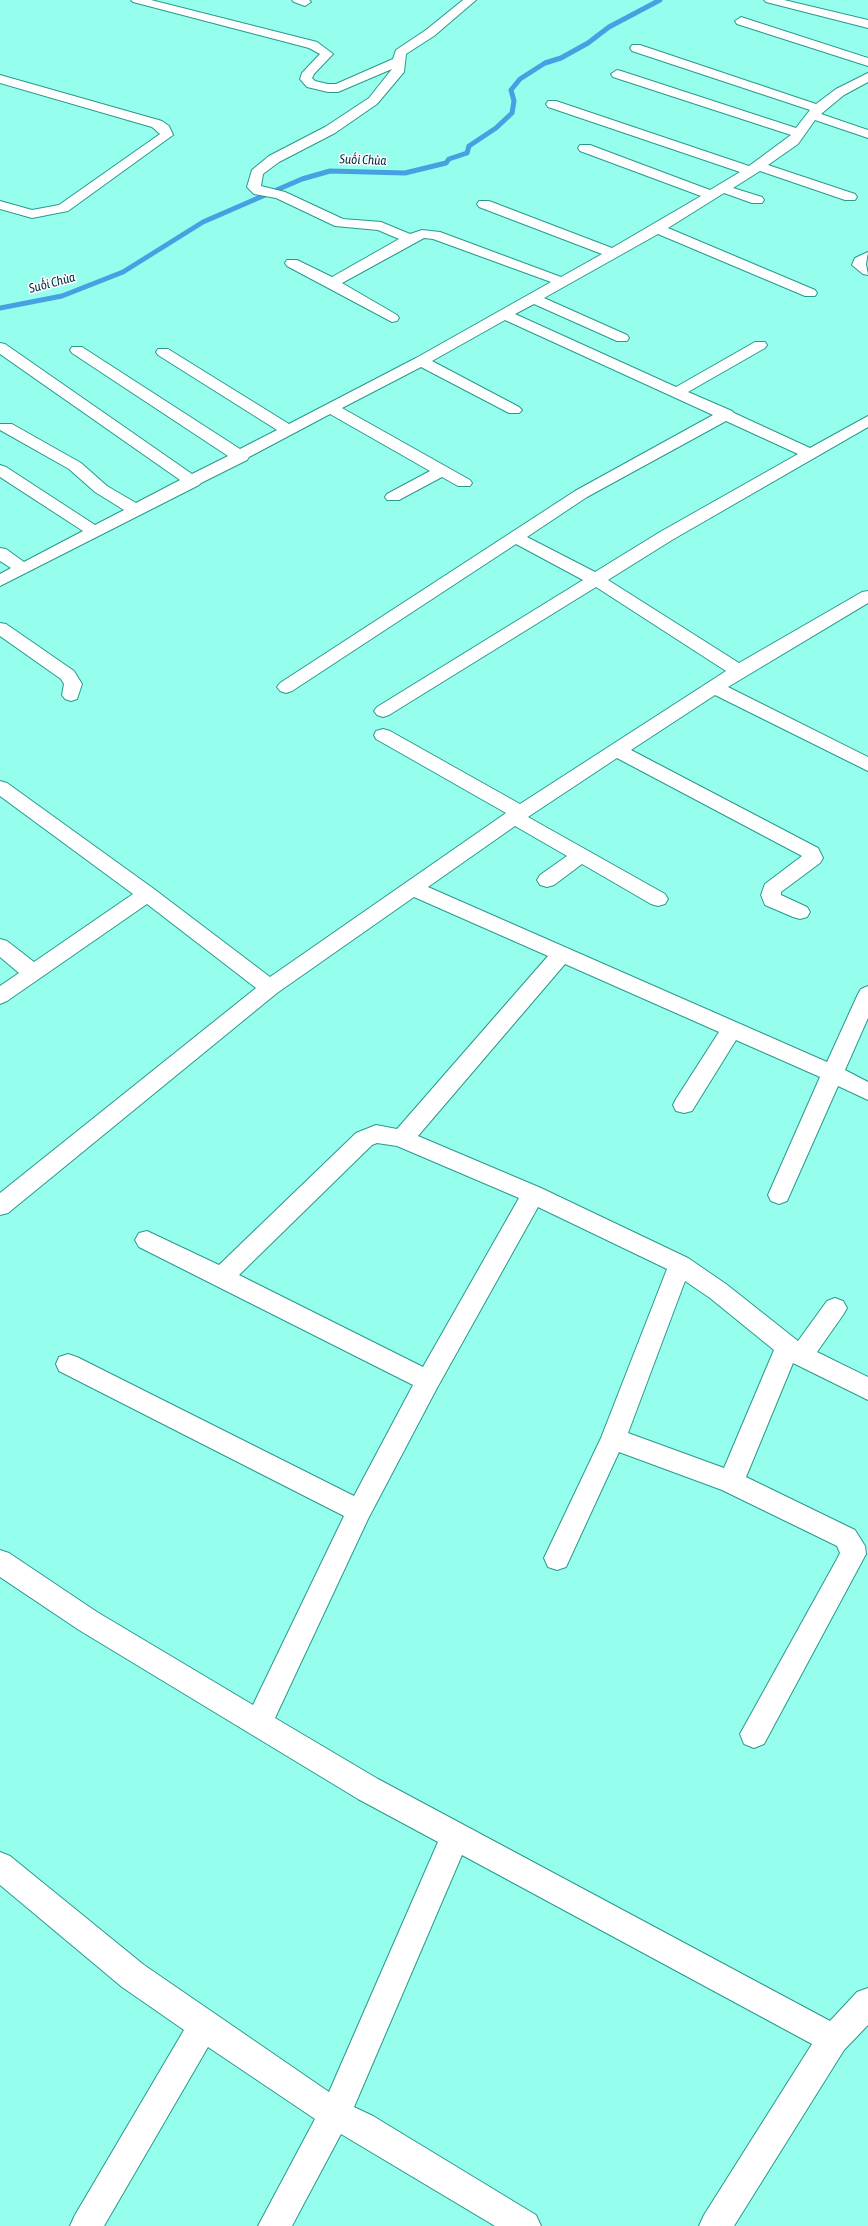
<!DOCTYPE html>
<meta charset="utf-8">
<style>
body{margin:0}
canvas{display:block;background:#96feed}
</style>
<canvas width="868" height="2226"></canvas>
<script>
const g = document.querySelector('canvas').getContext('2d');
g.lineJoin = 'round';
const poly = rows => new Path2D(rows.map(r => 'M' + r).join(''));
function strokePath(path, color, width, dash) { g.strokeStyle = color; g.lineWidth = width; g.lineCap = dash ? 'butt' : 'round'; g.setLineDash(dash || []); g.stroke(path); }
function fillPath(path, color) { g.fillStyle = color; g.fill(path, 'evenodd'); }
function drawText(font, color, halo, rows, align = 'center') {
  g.font = font + ' "Asap Condensed",sans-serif'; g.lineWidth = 3; g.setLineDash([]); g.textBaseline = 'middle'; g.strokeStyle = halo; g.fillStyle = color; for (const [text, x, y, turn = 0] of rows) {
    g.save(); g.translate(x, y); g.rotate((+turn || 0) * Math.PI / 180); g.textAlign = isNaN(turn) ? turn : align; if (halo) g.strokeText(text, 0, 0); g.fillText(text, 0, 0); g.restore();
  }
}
const stream = poly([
 [0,308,62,296,123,272,203,222,302,179,330,171,405,173,446,163,449,159,467,153,469,146,496,128,512,113,514,101,511,90,520,79,545,63,561,58,588,43,609,27,660,0]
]);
const minor = poly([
 [131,0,151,0,317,42,333,54,314,74,312,78,315,81,328,84,336,84,393,59,396,50,426,30,463,0,476,0,434,36,406,54,404,72,377,104,335,133,279,162,263,174,261,186,285,192,343,219,381,222,410,234,422,230,440,232,561,277,602,254,479,207,477,204,479,201,489,201,612,248,701,196,580,151,578,148,580,145,590,145,710,190,740,172,548,107,546,104,548,101,556,101,749,166,791,135,613,77,611,74,617,70,621,71,796,128,810,110,632,51,630,48,632,45,640,45,816,104,836,89,868,73,868,82,844,95,821,114,868,130,868,138,815,120,798,144,768,165,855,194,857,197,855,200,845,200,760,171,733,188,762,197,764,200,762,203,752,203,724,193,668,228,815,290,817,293,815,296,805,296,658,234,544,298,627,335,629,338,627,341,617,341,534,304,515,314,676,387,755,342,765,342,767,345,765,348,688,392,732,411,734,413,810,448,868,416,868,427,672,540,608,580,739,663,862,592,868,591,868,603,728,687,868,757,868,771,715,695,631,750,818,848,823,858,820,863,781,892,781,895,807,907,810,912,807,917,800,919,793,917,765,905,761,895,765,884,802,856,617,758,528,817,665,894,668,899,665,904,658,906,651,904,582,864,554,885,547,887,540,885,537,880,540,875,567,856,515,826,428,887,827,1062,858,994,861,989,868,986,868,1018,845,1070,868,1082,868,1100,838,1086,787,1201,779,1204,771,1201,768,1195,820,1077,736,1040,692,1111,684,1113,676,1111,673,1105,676,1099,719,1032,565,964,418,1136,541,1188,688,1258,726,1284,798,1341,827,1301,835,1298,843,1301,847,1308,843,1315,817,1352,868,1377,868,1400,793,1363,746,1477,855,1530,865,1546,866,1554,764,1744,754,1748,744,1744,740,1734,837,1559,840,1553,837,1546,722,1490,619,1452,566,1567,557,1570,548,1567,544,1558,601,1438,667,1269,538,1207,437,1388,368,1519,275,1718,378,1779,830,2021,857,1992,868,1988,868,2025,844,2050,734,2226,699,2226,704,2215,812,2044,462,1855,354,2107,373,2116,536,2215,541,2226,495,2226,341,2134,292,2226,258,2226,315,2119,208,2047,104,2226,70,2226,75,2215,184,2030,122,1987,0,1885,0,1852,10,1856,144,1965,329,2092,438,1842,358,1799,79,1630,0,1577,0,1550,9,1553,97,1612,253,1705,344,1516,59,1371,56,1364,59,1357,68,1354,77,1357,354,1496,413,1385,139,1247,135,1240,139,1233,147,1231,219,1265,356,1133,376,1125,397,1129,548,956,414,897,277,993,8,1213,0,1215,0,1193,256,988,147,904,7,1001,0,1004,0,986,19,973,0,957,0,939,7,941,34,962,133,894,0,796,0,781,7,783,154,889,270,977,506,813,376,739,374,735,376,731,383,729,390,731,520,804,726,671,596,587,389,715,383,717,377,715,374,711,377,707,583,580,516,544,292,691,286,693,280,691,277,687,280,683,575,491,713,415,505,320,432,361,519,407,522,410,519,413,509,413,421,367,342,408,470,480,472,483,470,486,458,486,442,477,399,500,387,500,385,497,387,494,430,471,330,414,249,457,247,460,201,483,199,485,0,586,0,574,11,568,0,561,0,548,6,549,24,562,83,531,0,477,0,465,6,467,95,525,124,510,95,492,69,469,0,430,0,424,12,424,81,463,107,486,136,503,180,480,0,354,0,343,5,344,192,474,228,456,72,353,70,350,72,347,82,347,240,449,277,430,158,355,156,352,158,349,168,349,289,424,416,358,551,282,433,239,424,238,342,283,397,315,399,318,397,321,392,322,287,266,285,263,287,260,297,260,332,277,399,239,378,230,335,226,276,198,254,194,247,187,252,170,269,156,325,127,369,98,392,69,338,92,328,92,307,87,300,79,302,73,320,54,309,48,133,2,131,0],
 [726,421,798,454,660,532,595,572,527,537,587,497,726,421],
 [377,1143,397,1146,519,1198,423,1367,239,1275,372,1145,377,1143],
 [685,1281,710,1298,774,1350,724,1468,628,1433,685,1281],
 [292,0,309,0,311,2,305,6,294,2,292,0],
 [764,0,784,0,868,20,868,28,766,2,764,0],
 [741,17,868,58,868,66,737,24,735,21,741,17],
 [0,75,162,121,169,126,173,135,68,211,32,218,0,209,0,201,32,210,59,205,160,134,152,127,0,83,0,75],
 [868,252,866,264,868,275,863,274,852,265,855,258,868,252],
 [0,623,6,624,74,671,82,684,77,699,71,701,65,699,62,695,64,684,61,679,0,636,0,623]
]);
const farWaternames = [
 ["Suối Chùa",363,160,2],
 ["Suối Chùa",52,283,-15]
];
strokePath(stream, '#45a1e1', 5);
strokePath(minor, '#279a8c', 2);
fillPath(minor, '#fff');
drawText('italic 13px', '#062e48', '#fff', farWaternames);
</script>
